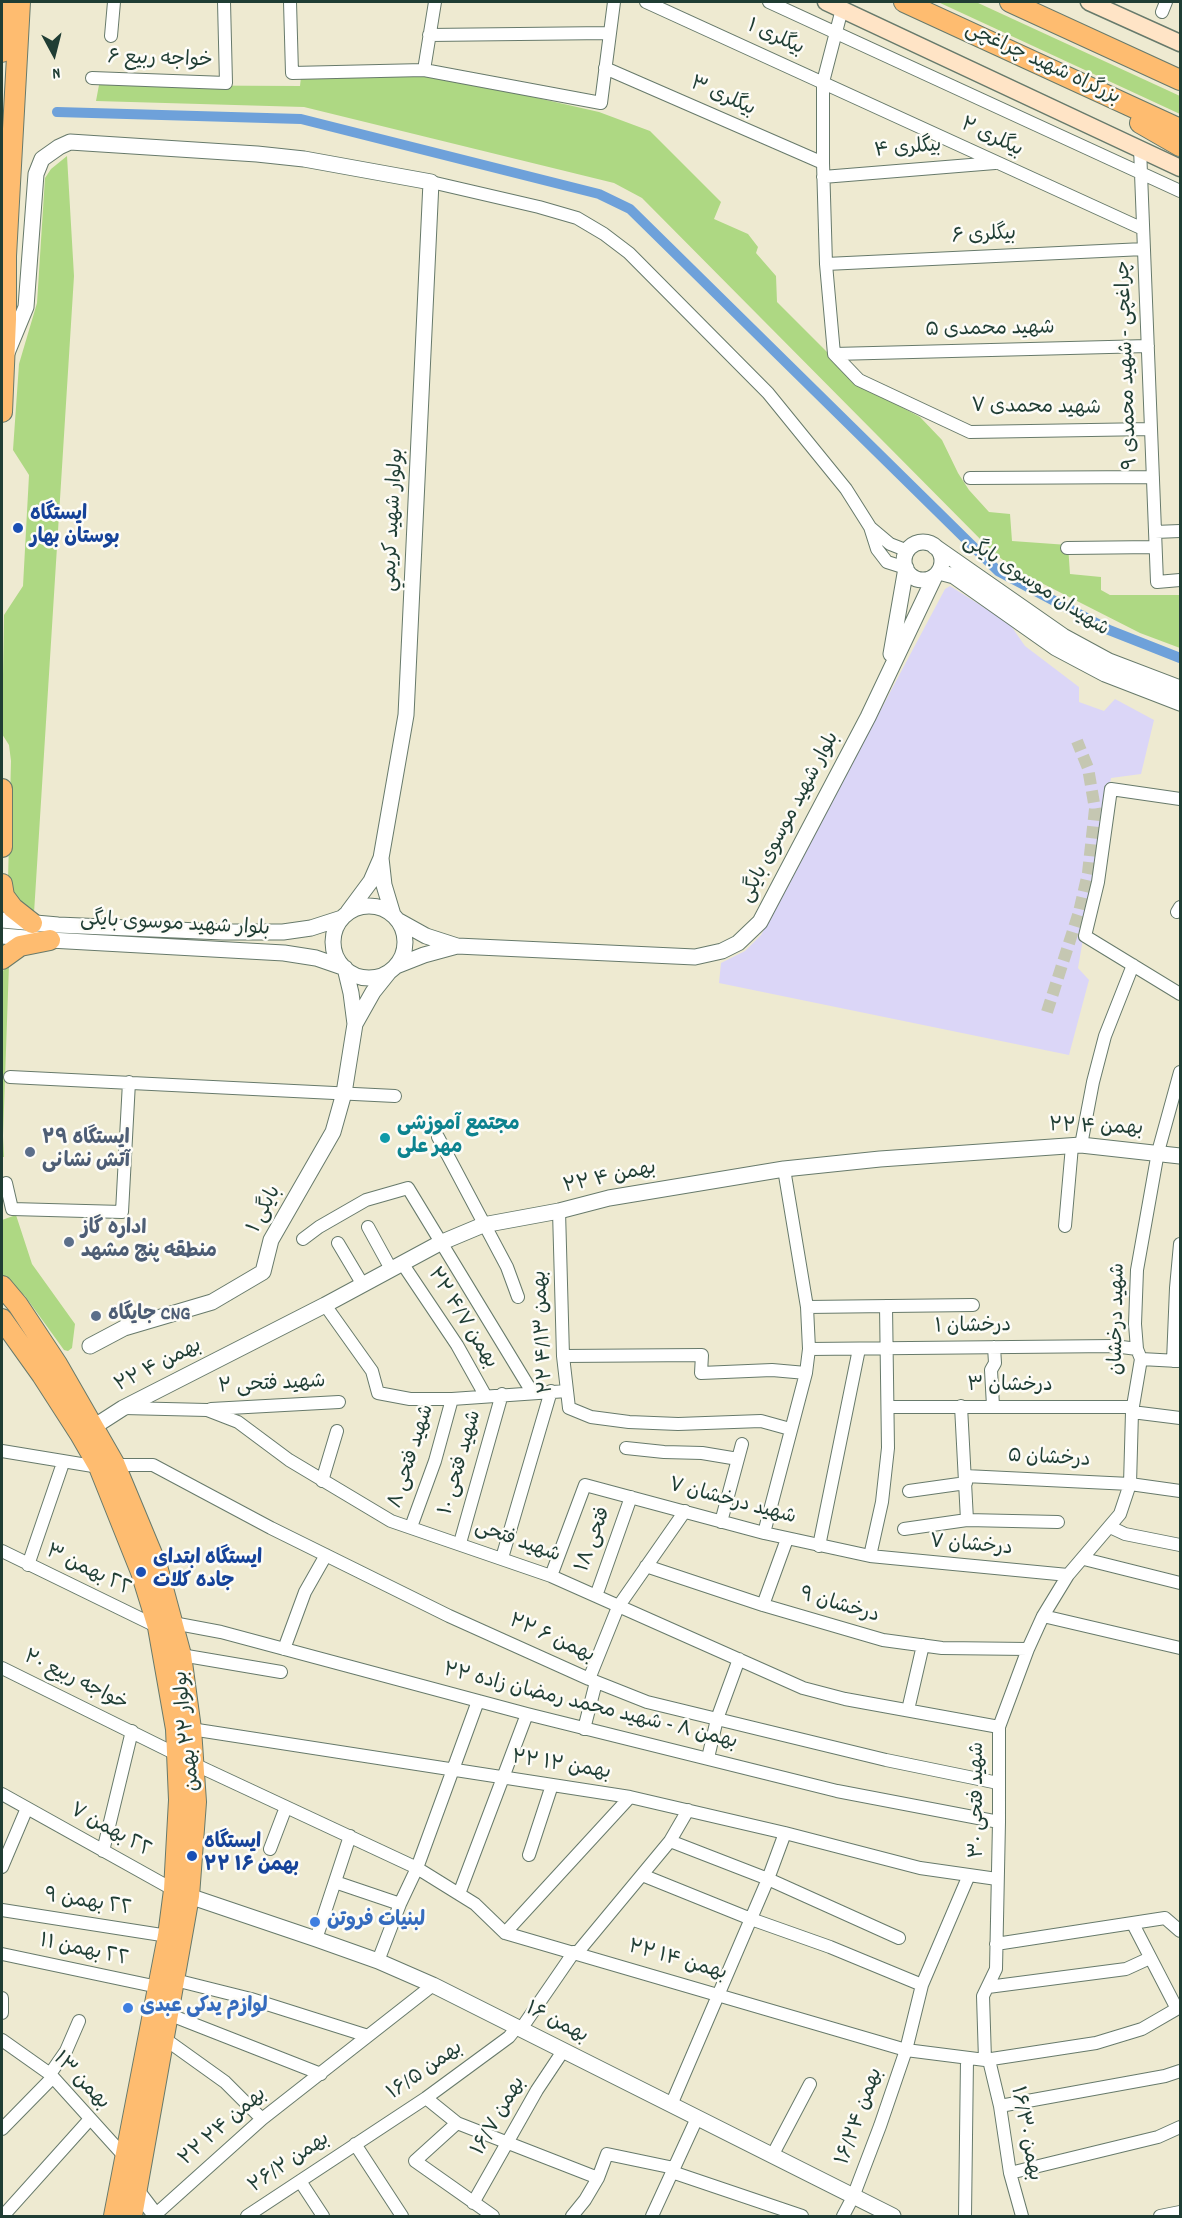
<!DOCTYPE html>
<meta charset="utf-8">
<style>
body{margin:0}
#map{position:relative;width:1182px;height:2218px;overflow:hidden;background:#eeead1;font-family:Dekko,sans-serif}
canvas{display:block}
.frame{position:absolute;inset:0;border:3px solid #1f3d34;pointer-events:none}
.north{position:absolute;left:24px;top:24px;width:60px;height:60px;-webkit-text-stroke:4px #fdfcf7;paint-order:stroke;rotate:173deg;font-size:16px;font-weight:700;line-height:24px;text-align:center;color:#1f3d34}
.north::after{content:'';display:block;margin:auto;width:21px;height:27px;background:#1f3d34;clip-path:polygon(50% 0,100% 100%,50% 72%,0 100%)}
</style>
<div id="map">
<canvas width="1182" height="2218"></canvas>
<div class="frame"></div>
<div class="north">N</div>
</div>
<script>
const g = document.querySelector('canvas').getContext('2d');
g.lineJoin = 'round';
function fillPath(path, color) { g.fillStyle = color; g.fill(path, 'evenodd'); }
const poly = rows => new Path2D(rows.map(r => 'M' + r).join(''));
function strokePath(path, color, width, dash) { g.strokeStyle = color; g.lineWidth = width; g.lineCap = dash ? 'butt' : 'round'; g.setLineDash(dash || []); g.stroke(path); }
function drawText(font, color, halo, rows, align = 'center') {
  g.font = font + ' Dekko,"Playpen Sans Arabic",sans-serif'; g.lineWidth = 5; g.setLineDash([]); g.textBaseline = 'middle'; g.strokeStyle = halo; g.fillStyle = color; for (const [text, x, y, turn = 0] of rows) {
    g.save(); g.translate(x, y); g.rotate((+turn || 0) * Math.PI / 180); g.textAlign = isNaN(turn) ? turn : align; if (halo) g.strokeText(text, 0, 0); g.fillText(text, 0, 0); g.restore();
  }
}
const built = poly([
 [950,586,1009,623,1025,646,1079,687,1079,702,1104,711,1115,699,1154,720,1141,774,1111,778,1078,968,1089,980,1069,1055,719,983,721,963,745,951,761,935,945,589]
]);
const green = poly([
 [938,2,976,2,1180,96,1180,114],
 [423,72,599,112,650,131,721,202,714,219,748,234,758,247,756,253,776,276,777,302,860,385,920,417,942,440,958,473,969,490,989,512,1010,514,1012,541,1068,545,1070,574,1101,577,1101,590,1110,595,1180,595,1180,648,1140,633,1016,570,994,553,642,198,614,183,304,107,96,101,99,85,300,86,301,77],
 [67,156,74,276,34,913,19,903,9,890,8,880,11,761,9,745,2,734,4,615,23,586,29,475,13,450,19,364,37,303,45,178,51,169],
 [9,964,3,1136,4,1157,2,1157,2,972],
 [16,1215,32,1264,75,1324,72,1348,68,1351,64,1350,25,1296,2,1277,2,1220]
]);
const canal = poly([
 [57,112,301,119,599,194,630,209,998,571,1109,630,1180,658]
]);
const minorTunnel = poly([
 [1047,1012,1079,912,1088,873,1095,809,1088,768,1077,741]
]);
const minor = poly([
 [290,2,292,73,424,70,601,103,614,2],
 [646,2,1143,229],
 [769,2,1180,191],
 [1162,12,1166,2],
 [429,35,609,33],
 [111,36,114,2],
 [605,68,823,163],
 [424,70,435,2],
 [92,78,226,83,224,2],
 [1140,148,1157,582,1180,580],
 [823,177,995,163],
 [431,182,539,207,577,218,604,234,629,253,768,393,846,489,870,527,877,549,887,562,906,568],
 [826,264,1144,249],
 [834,354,826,264,823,163,823,82,842,9],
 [834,354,859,380,970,432,1151,429],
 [834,354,1148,346],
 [970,478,1153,477],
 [871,528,890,544,908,551],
 [1155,532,1180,531],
 [1067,548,1155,547],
 [1180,799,1111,789,1098,882,1085,936,1180,994],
 [1177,912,1180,907],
 [10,1077,395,1096],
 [438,1137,507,1267,518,1297],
 [1081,1145,1093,1082,1105,1036,1133,965],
 [6,1183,12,1209,122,1212,129,1082],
 [559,1211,563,1356,569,1408,591,1417,629,1422,678,1424,761,1421,790,1429],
 [1065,1226,1072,1146],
 [368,1227,391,1269],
 [303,1239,319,1227,366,1200,408,1188,532,1392],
 [338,1243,363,1285],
 [402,1263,457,1345,485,1395],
 [325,1305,372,1371,378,1393,410,1399,452,1399,567,1391],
 [807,1307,973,1305],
 [809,1349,1114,1346,1137,1349],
 [563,1356,702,1355,701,1373,772,1370,806,1373],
 [1141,1359,1178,1361],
 [1173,1361,1176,1288,1180,1244],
 [961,1406,967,1520],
 [993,1406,991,1370,995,1363,994,1347],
 [888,1407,1133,1407],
 [124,1408,207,1410,238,1422,289,1460,391,1521,551,1576,803,1688,845,1699,999,1727],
 [211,1409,339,1402],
 [1132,1412,1180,1418],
 [626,1448,664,1452,702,1453,738,1459],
 [2,1451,99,1467],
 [115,1465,153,1465,271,1528,449,1616,589,1679,647,1702,886,1760,998,1783],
 [965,1476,1130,1484,1180,1491],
 [322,1481,337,1431],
 [909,1491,966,1483],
 [721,1522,742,1444],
 [411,1527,435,1461,452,1399],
 [1110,1527,1125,1534,1180,1545],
 [904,1529,967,1520,1058,1522],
 [764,1533,806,1373,809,1349,807,1307,784,1169],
 [460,1543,502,1394],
 [819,1546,859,1349],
 [2,1551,158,1627],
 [870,1556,882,1502,888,1448,886,1306],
 [502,1558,551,1391],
 [1084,1559,1180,1583],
 [28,1565,63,1463],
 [646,1566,763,1605,883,1640,942,1648,1028,1649],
 [551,1576,585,1485,764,1533,870,1556,1068,1575],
 [596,1596,631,1497],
 [763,1605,787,1539],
 [1043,1616,1180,1648],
 [173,1623,221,1632,527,1714,837,1791,999,1822],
 [284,1649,305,1592,326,1555],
 [181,1655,281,1672],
 [2,1668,178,1755],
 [589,1679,618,1607,685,1511],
 [908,1710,923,1645],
 [191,1729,630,1797,785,1833,920,1868,997,1879],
 [584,1729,596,1682],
 [708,1758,717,1719,739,1659],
 [194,1764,417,1868,475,1904,505,1933,906,2050,985,2060,1096,2043,1142,2029,1180,2007],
 [2,1794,174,1890],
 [670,1841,768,1879,899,1938],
 [270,1849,286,1807],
 [103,1851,132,1731],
 [529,1855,552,1785],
 [2,1867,27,1808],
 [642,1875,751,1919,830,1947,922,1985],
 [335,1882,400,1904],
 [459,1894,527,1714],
 [2,1910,168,1936],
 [1133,1924,1177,2009],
 [505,1933,630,1797],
 [316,1939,350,1836],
 [996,1944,1165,1918,1180,1931],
 [577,1953,670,1841,688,1810],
 [2,1954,158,1987],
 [378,1961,400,1904,417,1868,478,1701],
 [175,1980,251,1999,368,2036],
 [988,1987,1126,1969,1150,1958],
 [2,1998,2,2013],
 [168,2014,321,2074],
 [521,2029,574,1952],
 [165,2039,225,2082,262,2119],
 [2,2040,50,2074,125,2157],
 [985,2060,983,1996,996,1969,999,1822,999,1727,1028,1649,1043,1616,1068,1575,1120,1514,1130,1484,1132,1412,1141,1359,1137,1349,1135,1324,1137,1270,1158,1152,1180,1072],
 [989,2060,1000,2106,1010,2173,1022,2216],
 [50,2074,66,2051,79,2021],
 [426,2098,457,2123,598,2178],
 [671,2105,768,1879,785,1833],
 [1000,2106,1165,2076,1180,2071],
 [457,2123,415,2161,493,2216],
 [2,2129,53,2077],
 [355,2144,402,2216],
 [772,2156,810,2084],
 [672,2172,802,2216],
 [1010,2173,1158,2137,1180,2127],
 [300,2181,323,2216],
 [473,2203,537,2090,563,2051],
 [155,2215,262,2119,433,1985],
 [3,2216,90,2119],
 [247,2216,426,2098,509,2037,517,2027],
 [572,2216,585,2200,598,2178,607,2154,674,2168],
 [652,2216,697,2118],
 [843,2216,853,2197,880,2126,906,2050,922,1985,969,1875],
 [965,2216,967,2059],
 [1160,2216,1180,2212]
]);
const tertiary = poly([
 [7,353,26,307,36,174,42,159,59,147,70,142,257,154,304,159,431,182,406,715,381,858,371,881,348,912],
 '904 561a19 19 0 1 1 38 0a19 19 0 1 1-38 0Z',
 [934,546,1063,636,1109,661,1180,688],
 [939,572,954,576,1056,648,1105,674,1180,703],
 [891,654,906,568],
 [381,858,384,885,393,915],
 '333 942a36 36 0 1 1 72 0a36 36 0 1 1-72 0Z',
 [2,920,58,925,223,932,283,932,311,928,342,918],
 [399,921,426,936,457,946,695,957,722,951,738,943,760,922,868,717,935,576],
 [2,936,50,940,284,953,316,958,345,968,351,993,355,1024,344,1093,333,1132,271,1240,263,1272,212,1302,124,1328,90,1346],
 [396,966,424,955,457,946],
 [355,1024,373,992,389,972],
 [95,1426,123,1408,325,1305,440,1243,483,1225,559,1211,609,1198,784,1169,880,1159,1081,1145,1180,1156],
 [189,1896,316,1939,378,1961,433,1985,893,2216],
 [137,2191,156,2216]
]);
const secondary = poly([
 [826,2,1180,168],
 [1089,2,1180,43]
]);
const primary = poly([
 [2,52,4,2],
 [2,412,6,319,6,256,20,2],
 [2,789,2,847],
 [2,884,4,896,13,908,32,923],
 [2,959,20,946,50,940],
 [2,1286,18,1305,57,1364,115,1465,157,1566,181,1655,191,1729,196,1802,189,1896,132,2216],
 [2,1319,42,1375,80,1434,99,1467,141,1572,158,1627,176,1729,179,1800,174,1890,168,1936,114,2216]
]);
const trunk = poly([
 [904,2,1180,129],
 [1010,2,1180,80],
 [1140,123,1180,146]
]);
const markers = [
 [18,528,6,"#1a4fb4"],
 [385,1138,6,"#0f9aa8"],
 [30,1152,6,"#5c6f8a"],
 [69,1242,6,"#5c6f8a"],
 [96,1316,6,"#5c6f8a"],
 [141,1572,6,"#1a4fb4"],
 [192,1856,6,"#1a4fb4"],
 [315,1922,6,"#3f7fe0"],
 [128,2008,6,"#3f7fe0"]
];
const streetNames = [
 ["بیگلری ۱",775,39,24],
 ["خواجه ربیع ۶",160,61,2],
 ["بزرگراه شهید چراغچی",1042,65,25],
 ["بیگلری ۳",722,98,24],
 ["بیگلری ۲",991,139,25],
 ["بیگلری ۴",908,150,-5],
 ["بیگلری ۶",984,237,-3],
 ["شهید محمدی ۵",990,331,-1],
 ["۹ چراغچی - شهید محمدی",1129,365,-92],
 ["شهید محمدی ۷",1036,409,1],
 ["بولوار شهيد كريمي",395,520,-87],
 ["شهیدان موسوی بایگی",1035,587,33],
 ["بلوار شهید موسوی بایگی",791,818,-62],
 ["بلوار شهید موسوی بایگی",175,926,3],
 ["۲۲ بهمن ۴",1096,1129,2],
 ["۲۲ بهمن ۴",610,1179,-12],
 ["بایگی ۱",266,1210,-63],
 ["۲۲ بهمن ۴/۷",461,1319,58],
 ["شهید درخشان",1119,1319,-89],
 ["درخشان ۱",973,1328,-1],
 ["۲۲ بهمن ۴/۱۳",545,1332,-93],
 ["۲۲ بهمن ۴",159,1367,-27],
 ["شهید فتحی ۲",272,1386,-3],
 ["درخشان ۳",1010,1387],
 ["شهید فتحی ۸",413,1457,-72],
 ["درخشان ۵",1049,1460,3],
 ["شهید فتحی ۱۰",462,1463,-74],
 ["شهید درخشان ۷",732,1503,15],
 ["فتحی ۱۸",595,1540,-70],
 ["شهید فتحی",517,1543,20],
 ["درخشان ۷",971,1547,5],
 ["٢٢ بهمن ۳",88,1572,26],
 ["درخشان ۹",839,1607,16],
 ["۲۲ بهمن ۶",551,1640,24],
 ["خواجه ربیع ۲۰",75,1682,26],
 ["۲۲ بهمن ۸ - شهید محمد رمضان زاده",590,1708,14],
 ["بولوار ۲۲ بهمن",189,1731,-96],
 ["۲۲ بهمن ۱۲",561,1767,9],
 ["شهید فتحی ۳۰",979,1800,-90],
 ["٢٢ بهمن ٧",110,1832,29],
 ["٢٢ بهمن ۹",88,1904,9],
 ["٢٢ بهمن ١١",84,1952,12],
 ["۲۲ بهمن ۱۴",677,1962,16],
 ["بهمن ۱۶",556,2024,27],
 ["بهمن ۱۶/۵",426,2072,-35],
 ["بهمن ۱۳",80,2082,46],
 ["بهمن ۱۶/۷",500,2117,-60],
 ["بهمن ۱۶/۲۴",861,2117,-70],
 ["۲۲ بهمن ۲۴",224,2128,-41],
 ["بهمن ۱۶/۳۰",1024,2134,79],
 ["بهمن ۲۶/۲",290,2164,-34]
];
const transitNames = [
 ["ایستگاه",30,516],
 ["بوستان بهار",30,539],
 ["ایستگاه ابتدای",153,1560],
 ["جاده کلات",153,1583],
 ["ایستگاه",204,1844],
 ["۲۲ بهمن ۱۶",204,1867]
];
const cultureNames = [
 ["مجتمع آموزشی",397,1126],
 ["مهر علی",397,1149]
];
const serviceNames = [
 ["ایستگاه ۲۹",42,1140],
 ["آتش نشانی",42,1163],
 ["اداره گاز",81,1230],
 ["منطقه پنج مشهد",81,1253],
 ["جایگاه CNG",108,1316]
];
const shopNames = [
 ["لبنیات فروتن",327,1922],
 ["لوازم یدکی عبدی",140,2008]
];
fillPath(built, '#dbd6f7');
fillPath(green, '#aed883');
strokePath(canal, '#6ea1da', 10);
strokePath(minorTunnel, '#c5c7b2', 12, [12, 6]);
strokePath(minor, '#677a6b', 14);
strokePath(tertiary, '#677a6b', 17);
strokePath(secondary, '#677a6b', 19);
strokePath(primary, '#677a6b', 22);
strokePath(trunk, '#677a6b', 22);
strokePath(minor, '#fff', 12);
strokePath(tertiary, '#fff', 15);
strokePath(secondary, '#ffe4c6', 16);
strokePath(primary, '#febc70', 20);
strokePath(trunk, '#febc70', 20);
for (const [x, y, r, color] of markers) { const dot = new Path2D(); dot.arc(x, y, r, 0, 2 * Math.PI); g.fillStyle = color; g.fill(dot); strokePath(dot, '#fdfcf7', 2); }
drawText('20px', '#1f3d34', '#fdfcf7', streetNames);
drawText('bold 20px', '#164399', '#fdfcf7', transitNames, 'left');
drawText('bold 20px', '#0d838f', '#fdfcf7', cultureNames, 'left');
drawText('bold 20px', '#4e5e75', '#fdfcf7', serviceNames, 'left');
drawText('bold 20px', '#366cbe', '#fdfcf7', shopNames, 'left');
</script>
